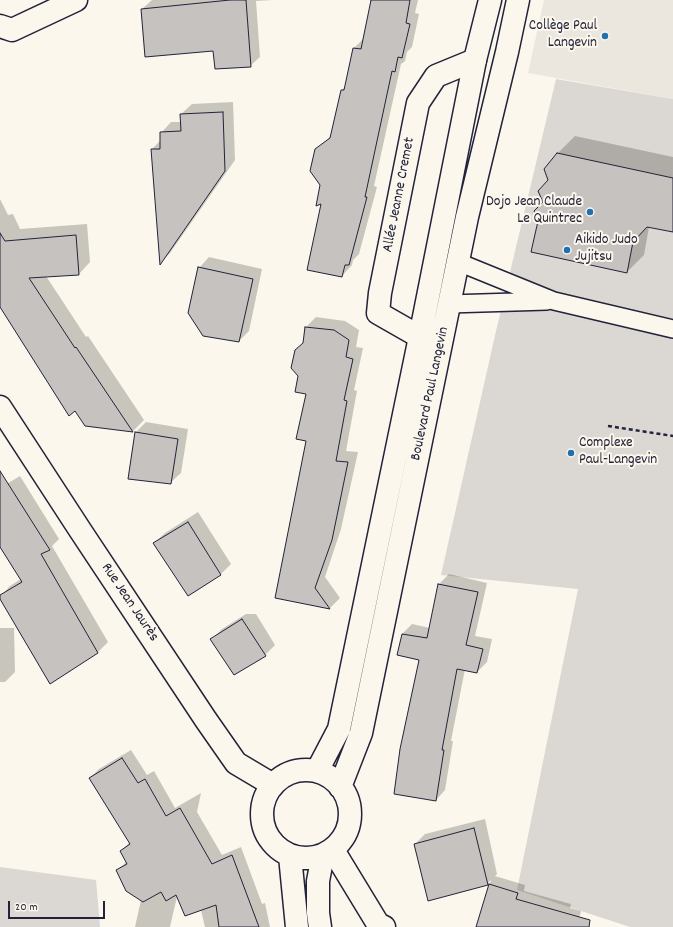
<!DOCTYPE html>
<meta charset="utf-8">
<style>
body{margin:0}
#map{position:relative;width:673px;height:927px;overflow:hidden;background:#fbf7ec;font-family:Dekko,sans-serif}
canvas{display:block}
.scale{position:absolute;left:8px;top:901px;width:97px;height:18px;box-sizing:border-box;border:2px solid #22223b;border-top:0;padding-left:5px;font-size:12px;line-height:14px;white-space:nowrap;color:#22223b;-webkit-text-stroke:3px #fbf7ec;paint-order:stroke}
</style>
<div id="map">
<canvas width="673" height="927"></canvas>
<div class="scale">20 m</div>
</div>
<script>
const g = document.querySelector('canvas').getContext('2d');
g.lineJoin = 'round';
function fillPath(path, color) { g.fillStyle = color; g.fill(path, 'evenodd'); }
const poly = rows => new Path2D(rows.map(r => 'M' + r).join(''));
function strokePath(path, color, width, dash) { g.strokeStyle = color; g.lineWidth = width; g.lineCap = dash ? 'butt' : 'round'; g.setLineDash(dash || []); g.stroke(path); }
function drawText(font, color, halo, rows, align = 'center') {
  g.font = font + ' Dekko,sans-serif'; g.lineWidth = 4; g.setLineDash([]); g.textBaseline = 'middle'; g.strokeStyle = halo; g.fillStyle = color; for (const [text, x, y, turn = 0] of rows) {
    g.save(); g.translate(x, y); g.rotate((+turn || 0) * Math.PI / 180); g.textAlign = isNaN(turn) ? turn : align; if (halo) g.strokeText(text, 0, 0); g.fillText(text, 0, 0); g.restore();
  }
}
const built = poly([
 [544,0,673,0,673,99,528,73]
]);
const green = poly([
 [556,79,673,99,673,927,630,927,517,890,578,589,441,575,496,331],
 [0,867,96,880,100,927,0,927]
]);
const shadow = poly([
 [152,0,273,0,256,1,260,57,250,66,214,50,142,9],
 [372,0,418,0,415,13,419,14,412,47,407,52,405,61,401,64,374,186,377,187,359,254,353,260,352,265,342,276,322,203,316,150,332,135,341,91,346,86,354,48,364,38],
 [233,102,235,160,170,253,160,263,152,149,161,140,161,133,171,122,182,122,181,114,192,104],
 [575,136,673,157,673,231,649,227,644,255,627,272,544,202,549,180,545,169,558,153],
 [0,199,8,215,13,214,20,229,87,224,90,262,79,274,46,276,86,337,88,336,144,420,133,431,86,425,0,305],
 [209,257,262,269,249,331,239,341,199,268],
 [316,317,345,321,359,330,356,347,363,348,354,390,357,391,346,451,358,452,341,529,325,577,340,598,330,608,276,597,307,440,307,393,299,376,296,350,305,341,306,327],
 [146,422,188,429,181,473,170,483,135,433],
 [20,476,59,539,52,546,108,642,98,652,50,683,0,597,10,586,21,579,0,545,0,488],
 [198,512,231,564,221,574,188,595,154,543,165,533],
 [449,574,487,583,475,636,492,639,487,662,477,672,465,669,451,741,453,741,445,790,436,800,420,659,398,655,402,634,412,624,430,628,439,584],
 [246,614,256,614,275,645,265,655,212,639,222,629],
 [0,628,14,628,15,672,5,682,0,682],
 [131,750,147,775,154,771,175,808,201,793,197,812,222,855,241,847,262,904,265,903,270,927,205,927,187,853,170,927,135,927,141,900,117,871,127,861,121,851,130,842,90,778,99,769],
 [485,819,497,874,495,876,525,885,524,891,571,904,570,908,581,911,577,927,478,927,491,880,487,884,415,844,425,834]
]);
const building = poly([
 [230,0,246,0,251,67,215,69,213,51,145,57,141,9,230,0],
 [371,0,410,0,406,23,410,24,402,58,398,57,395,72,392,71,365,197,367,197,349,265,345,265,342,277,307,270,321,204,316,206,320,185,310,171,315,149,330,138,341,90,344,90,353,48,361,49,371,0],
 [223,112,225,171,160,265,151,149,160,149,160,132,181,131,180,114,223,112],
 [557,153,673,178,673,232,647,227,633,242,627,273,531,252,538,221,534,211,543,202,538,191,548,180,544,169,557,153],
 [0,233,5,241,76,235,79,275,29,278,75,348,76,347,133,432,85,426,75,411,69,416,0,307,0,233],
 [198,267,253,279,239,342,203,336,188,313,198,267],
 [305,327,334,330,349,340,346,357,353,359,344,400,347,401,336,461,348,462,332,540,315,588,330,609,275,598,306,441,296,439,306,394,295,392,298,376,291,368,295,350,303,343,305,327],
 [135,432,178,439,171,484,128,479,135,432],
 [0,471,50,550,41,554,98,653,50,684,0,599,0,595,22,582,0,547,0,471],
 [188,522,221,575,188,596,153,543,188,522],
 [438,584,478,592,466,645,483,649,477,673,457,669,442,750,444,750,436,801,394,794,400,749,419,660,397,655,402,634,427,638,438,584],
 [242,619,266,656,234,675,210,639,242,619],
 [122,758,138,783,145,779,166,816,180,808,212,864,232,855,259,927,219,927,216,905,185,916,176,895,166,901,161,892,143,902,126,891,116,870,127,864,120,851,130,844,89,778,122,758],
 [474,828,488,885,428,901,414,844,474,828],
 [489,884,518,893,516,899,590,920,589,927,476,927,489,884]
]);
const path = poly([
 [608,426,673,436]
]);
const lane = poly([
 [458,262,554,301,673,329],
 [449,304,547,301]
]);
const street = poly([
 [0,26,12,30,76,0],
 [420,337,378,313,380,293,418,103,436,76,475,60],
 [0,407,80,530,206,720,236,763,273,785],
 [333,850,378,924,384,927]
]);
const secondary = poly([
 '262 814a44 44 0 1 1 88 0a44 44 0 1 1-88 0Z',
 [317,771,339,729,420,337,475,60,490,0],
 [340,787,361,733,467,217,507,52,518,0],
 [290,856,297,927],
 [320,927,318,913,318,881,323,855]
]);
const markers = [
 [605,36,4,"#1f6fb2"],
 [590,212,4,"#1f6fb2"],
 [567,250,4,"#1f6fb2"],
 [571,453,4,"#1f6fb2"]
];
const poiNames = [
 ["Collège Paul",597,27],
 ["Langevin",597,44],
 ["Dojo Jean Claude",582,203],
 ["Le Quintrec",582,220],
 ["Aikido Judo",575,241,"left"],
 ["Jujitsu",575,258,"left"],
 ["Complexe",579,444,"left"],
 ["Paul-Langevin",579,461,"left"]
];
const streetNames = [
 ["Allée Jeanne Cremet",400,195,-79],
 ["Boulevard Paul Langevin",431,394,-78],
 ["Rue Jean Jaurès",129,603,56]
];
fillPath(built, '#ebe7df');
fillPath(green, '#dbd8d3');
fillPath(shadow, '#0003');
fillPath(building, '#c6c2c0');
strokePath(building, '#22223b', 1);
strokePath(lane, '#22223b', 20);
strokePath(street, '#22223b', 25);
strokePath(secondary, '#22223b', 25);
strokePath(path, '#22223b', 2.5, [4, 3]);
strokePath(lane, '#fbf7ec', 17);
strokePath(street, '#fbf7ec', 22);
strokePath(secondary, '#fbf7ec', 22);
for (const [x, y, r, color] of markers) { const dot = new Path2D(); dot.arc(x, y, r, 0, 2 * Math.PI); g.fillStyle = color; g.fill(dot); strokePath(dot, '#fbf7ec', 1.5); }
drawText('15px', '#22223b', '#fbf7ec', poiNames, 'right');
drawText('15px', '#22223b', '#fbf7ec', streetNames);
</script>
